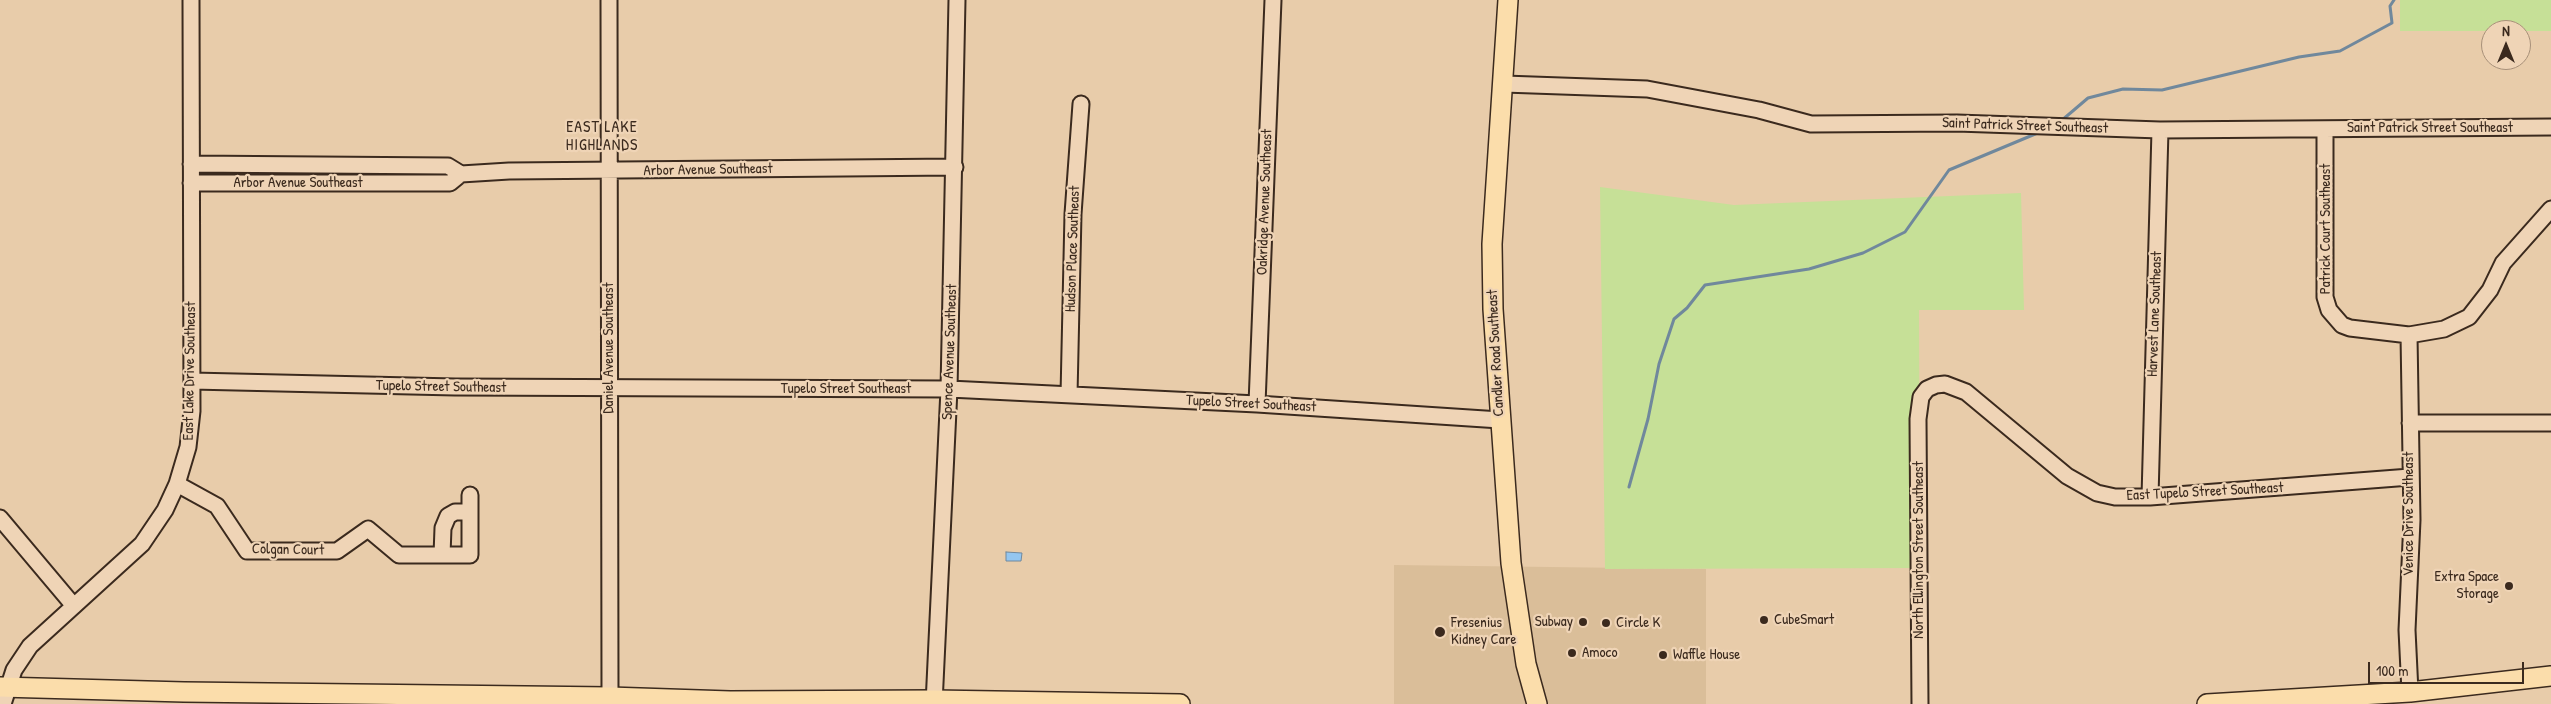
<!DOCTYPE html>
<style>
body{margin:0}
#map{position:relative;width:2551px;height:704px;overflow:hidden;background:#e8ccaa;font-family:"Patrick Hand",sans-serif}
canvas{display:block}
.north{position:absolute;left:2481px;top:20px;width:50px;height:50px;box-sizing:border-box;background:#efd4b6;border:1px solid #a79079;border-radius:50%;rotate:0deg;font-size:14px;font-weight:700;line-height:20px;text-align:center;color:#3b2a1e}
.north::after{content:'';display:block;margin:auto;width:18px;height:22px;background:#3b2a1e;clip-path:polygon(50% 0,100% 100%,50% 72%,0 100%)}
.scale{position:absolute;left:2368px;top:662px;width:156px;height:22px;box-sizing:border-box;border:2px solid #3b2a1e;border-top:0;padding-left:6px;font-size:15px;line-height:18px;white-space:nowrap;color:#3b2a1e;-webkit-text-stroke:4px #efd4b6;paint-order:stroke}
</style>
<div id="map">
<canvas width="2551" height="704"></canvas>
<div class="north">N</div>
<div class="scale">100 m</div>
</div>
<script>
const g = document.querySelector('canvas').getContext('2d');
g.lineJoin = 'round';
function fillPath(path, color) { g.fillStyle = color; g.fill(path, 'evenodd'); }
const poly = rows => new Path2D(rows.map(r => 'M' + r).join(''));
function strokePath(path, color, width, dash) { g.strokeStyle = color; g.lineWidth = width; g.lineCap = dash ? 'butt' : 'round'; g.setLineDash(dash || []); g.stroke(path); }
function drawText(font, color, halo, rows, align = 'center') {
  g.font = font + ' "Patrick Hand",sans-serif'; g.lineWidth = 4.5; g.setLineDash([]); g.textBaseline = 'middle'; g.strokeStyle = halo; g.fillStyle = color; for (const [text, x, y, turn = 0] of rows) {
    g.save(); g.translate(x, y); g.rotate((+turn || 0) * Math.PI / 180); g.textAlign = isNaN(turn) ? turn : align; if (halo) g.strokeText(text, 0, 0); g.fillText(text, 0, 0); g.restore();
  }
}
const built = poly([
 [1394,565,1706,569,1706,704,1394,704]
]);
const green = poly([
 [2400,0,2551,0,2551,31,2400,31],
 [1600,187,1734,205,2021,193,2024,310,1919,310,1920,568,1605,569]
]);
const water = poly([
 [1006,552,1022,553,1021,561,1006,561,1006,552]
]);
const stream = poly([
 [2061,121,2088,98,2123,89,2162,90,2299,57,2340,51,2392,23,2390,6,2394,0],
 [1629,487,1648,419,1659,364,1674,319,1687,308,1705,285,1809,269,1863,253,1905,232,1949,170,2040,132]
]);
const minor = poly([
 [609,0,610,697],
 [1504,84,1647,89,1759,110,1811,124,1957,123,2160,130,2551,127],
 [2325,129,2325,297,2329,310,2342,325,2350,328,2409,335,2444,329,2469,317,2490,290,2503,263,2551,209],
 [191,164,448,166,461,174,509,171,955,167],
 [191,183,450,183,461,174],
 [2409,335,2412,520,2407,630,2410,692],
 [192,381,455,387,949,389,1257,404,1500,420],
 [1069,395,1073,214,1081,104],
 [1257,404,1273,0],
 [2410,423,2551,423],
 [177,484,217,506,247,551,337,551,368,529,399,555,470,555,470,495],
 [2150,497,2160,130],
 [0,518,74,606],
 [442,555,443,528,448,516,455,512,470,512],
 [3,704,14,670,30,646,142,544,165,510,177,484,188,447,192,411,191,0],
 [934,704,949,389,957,0],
 [1920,704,1918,419,1921,397,1927,389,1936,385,1945,384,1966,392,2067,476,2097,493,2115,497,2150,497,2410,477]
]);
const major = poly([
 [1508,0,1492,244,1493,309,1511,563,1526,664,1537,704],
 [0,687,184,692,610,697,730,701,934,700,1180,704],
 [2207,704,2410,692,2551,676]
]);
const markers = [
 [2509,586,5,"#3b2a1e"],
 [1764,620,5,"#3b2a1e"],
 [1583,622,5,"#3b2a1e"],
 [1606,623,5,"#3b2a1e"],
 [1440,632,6,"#3b2a1e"],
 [1572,653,5,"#3b2a1e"],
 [1663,655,5,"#3b2a1e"]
];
const streetNames = [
 ["Saint Patrick Street Southeast",2025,126,2],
 ["Saint Patrick Street Southeast",2430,128],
 ["Arbor Avenue Southeast",708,170,-1],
 ["Arbor Avenue Southeast",298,183],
 ["Oakridge Avenue Southeast",1265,202,-88],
 ["Patrick Court Southeast",2326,229,-90],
 ["Hudson Place Southeast",1073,249,-88],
 ["Harvest Lane Southeast",2155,314,-88],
 ["Daniel Avenue Southeast",609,348,-90],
 ["Spence Avenue Southeast",950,352,-88],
 ["Candler Road Southeast",1496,353,-93],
 ["East Lake Drive Southeast",190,371,-89],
 ["Tupelo Street Southeast",441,387,1],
 ["Tupelo Street Southeast",846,389],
 ["Tupelo Street Southeast",1251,404,3],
 ["East Tupelo Street Southeast",2205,492,-3],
 ["Venice Drive Southeast",2409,514,-90],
 ["Colgan Court",288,550,1],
 ["North Ellington Street Southeast",1919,550,-90]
];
const poiNames = [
 ["Extra Space",2499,577,"right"],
 ["Storage",2499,594,"right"],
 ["CubeSmart",1774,620],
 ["Subway",1573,622,"right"],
 ["Fresenius",1451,623],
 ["Kidney Care",1451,640],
 ["Circle K",1616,623],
 ["Amoco",1582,653],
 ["Waffle House",1673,655]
];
const neighbourhoodNames = [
 ["EAST LAKE",602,128],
 ["HIGHLANDS",602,146]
];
fillPath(built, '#dabe99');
fillPath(green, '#c6e097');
fillPath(water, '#94c6f0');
strokePath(water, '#70889c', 1);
strokePath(stream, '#70889c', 3);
strokePath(minor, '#3b2a1e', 19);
strokePath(major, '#3b2a1e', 22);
strokePath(minor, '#efd4b6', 15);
strokePath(major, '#fbddab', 19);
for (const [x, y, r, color] of markers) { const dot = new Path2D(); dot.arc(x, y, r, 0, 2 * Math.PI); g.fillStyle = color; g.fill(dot); strokePath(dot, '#efd4b6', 2); }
drawText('15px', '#3b2a1e', '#efd4b6', streetNames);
drawText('15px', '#3b2a1e', '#efd4b6', poiNames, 'left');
g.letterSpacing = '1px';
drawText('16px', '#3b2a1e', '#efd4b6', neighbourhoodNames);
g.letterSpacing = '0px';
</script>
